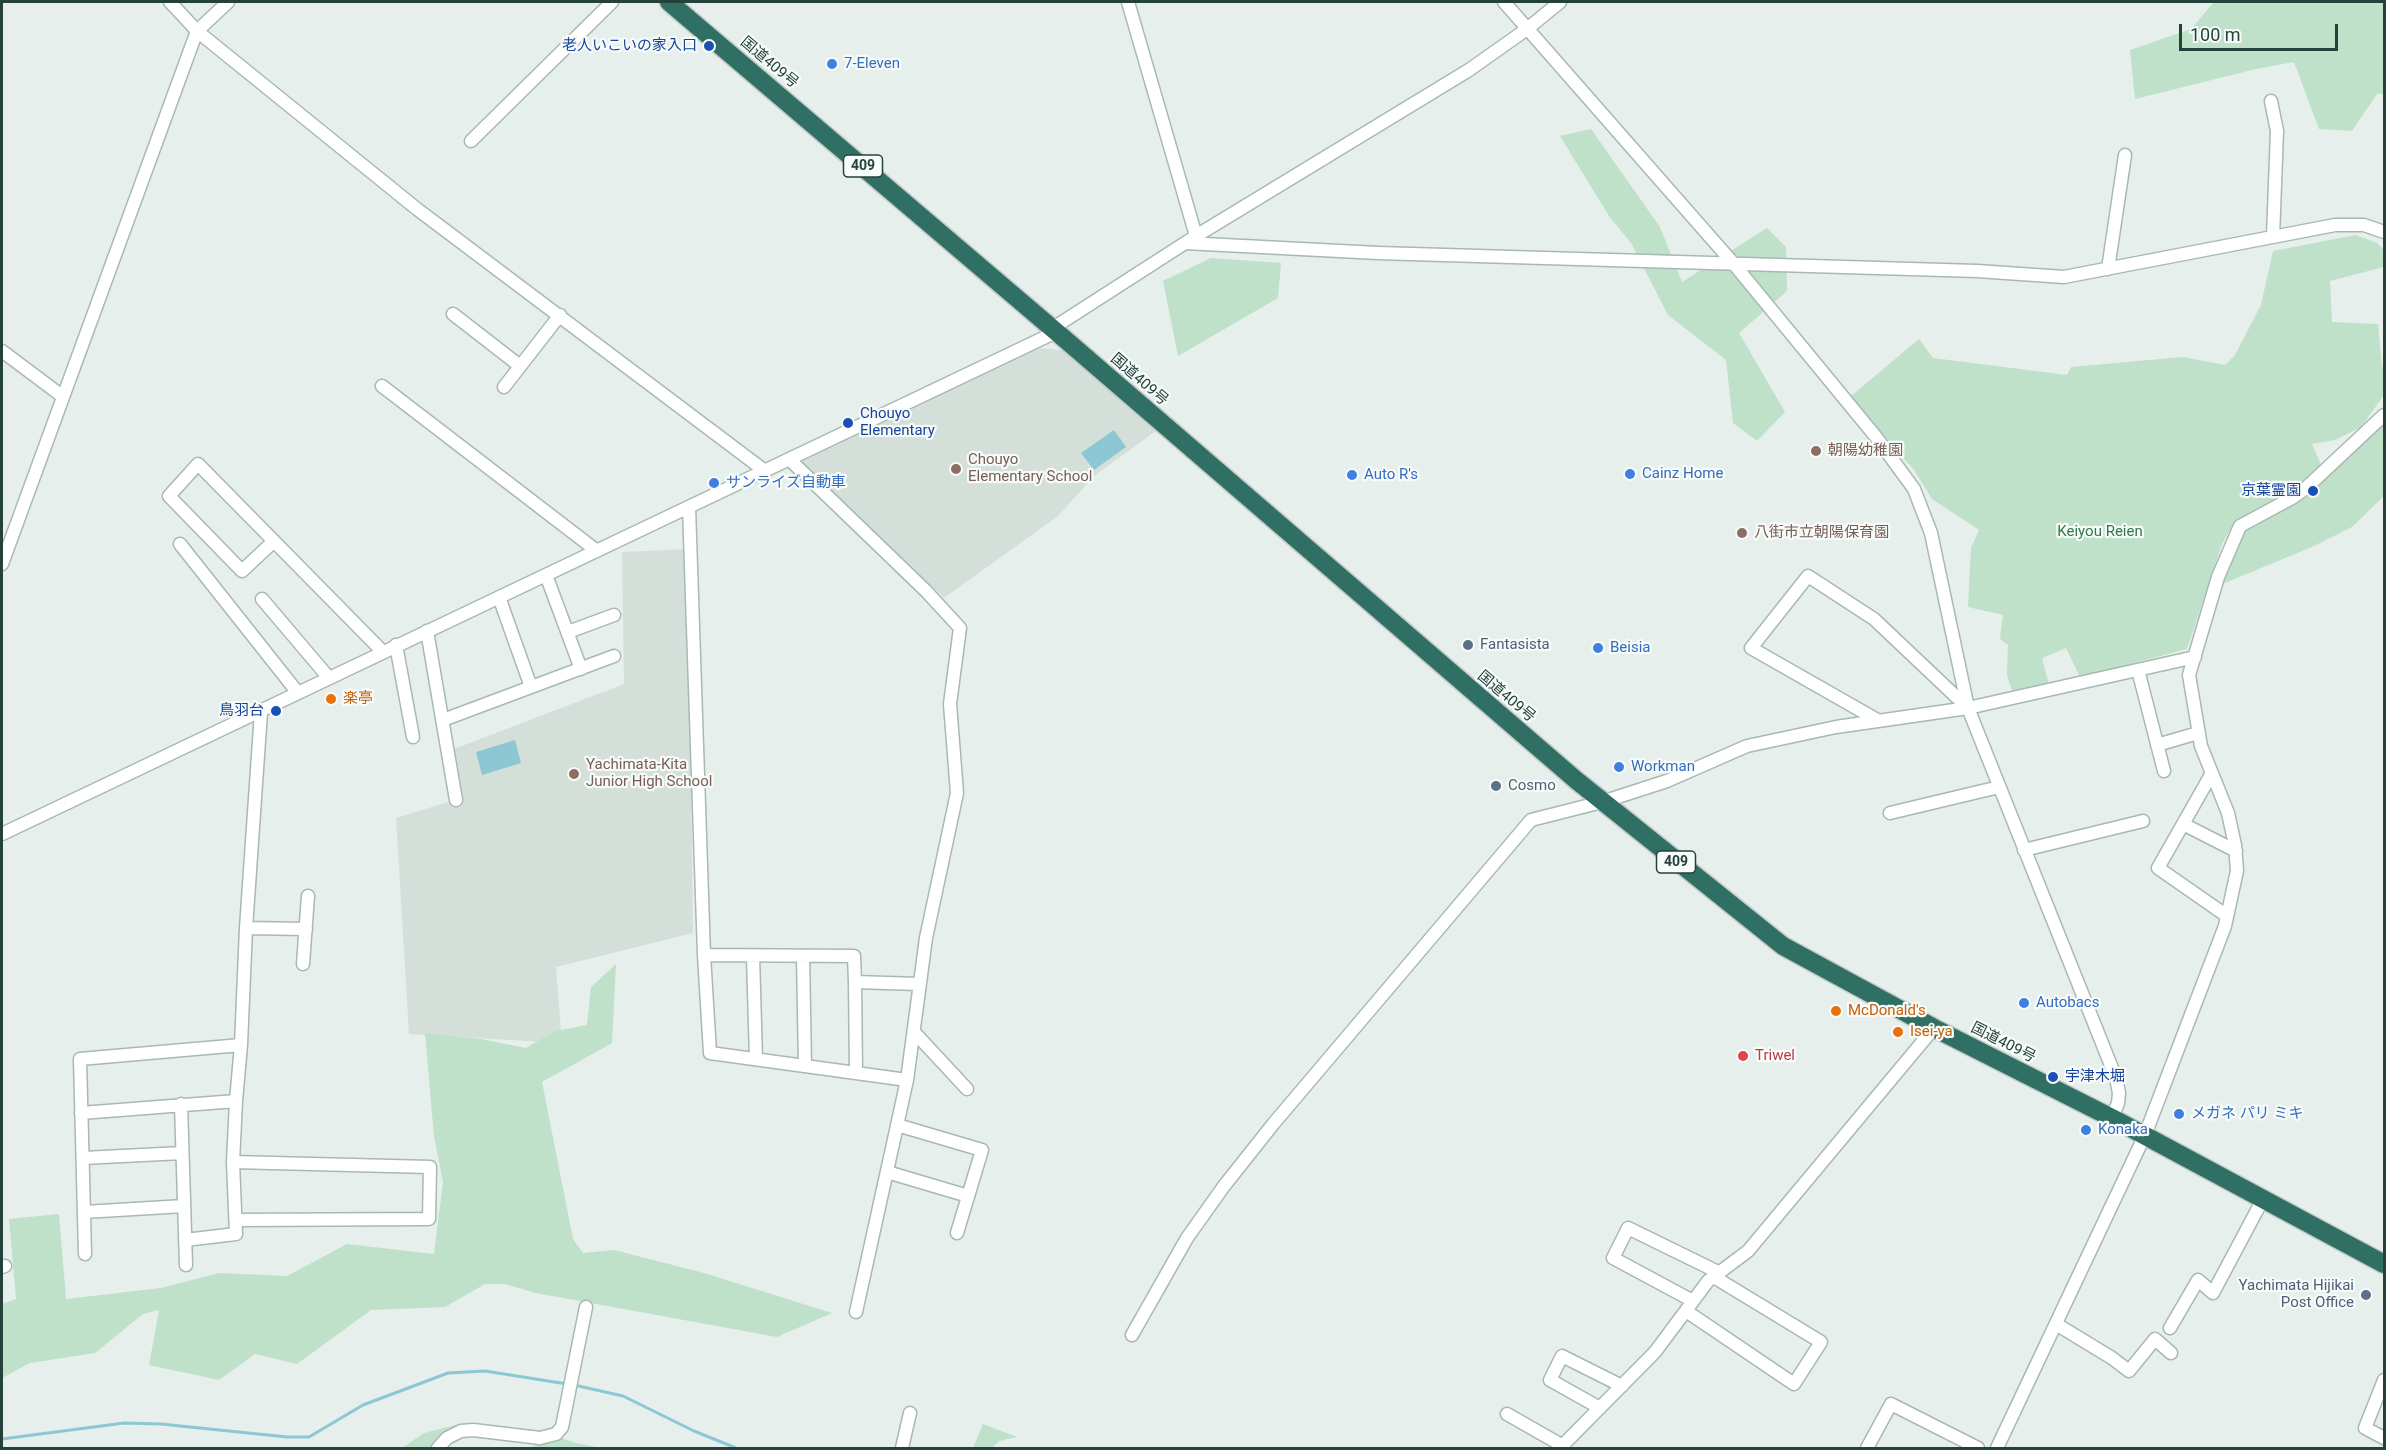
<!DOCTYPE html>
<meta charset="utf-8">
<style>
body{margin:0}
#map{position:relative;width:2386px;height:1450px;overflow:hidden;background:#e6efeb;font-family:Roboto,sans-serif}
canvas{display:block}
.frame{position:absolute;inset:0;border:3px solid #24423b;pointer-events:none}
.scale{position:absolute;left:2179px;top:24px;width:159px;height:27px;box-sizing:border-box;border:3px solid #24423b;border-top:0;padding-left:8px;font-size:18px;line-height:21px;white-space:nowrap;color:#24423b;-webkit-text-stroke:4px #f7fbf9;paint-order:stroke}
</style>
<div id="map">
<canvas width="2386" height="1450"></canvas>
<div class="frame"></div>
<div class="scale">100 m</div>
</div>
<script>
const g = document.querySelector('canvas').getContext('2d');
g.lineJoin = 'round';
function fillPath(path, color) { g.fillStyle = color; g.fill(path, 'evenodd'); }
const poly = rows => new Path2D(rows.map(r => 'M' + r).join(''));
function strokePath(path, color, width, dash) { g.strokeStyle = color; g.lineWidth = width; g.lineCap = dash ? 'butt' : 'round'; g.setLineDash(dash || []); g.stroke(path); }
function drawText(font, color, halo, rows, align = 'center') {
  g.font = font + ' Roboto,"Noto Sans JP",sans-serif'; g.lineWidth = 4.5; g.setLineDash([]); g.textBaseline = 'middle'; g.strokeStyle = halo; g.fillStyle = color; for (const [text, x, y, turn = 0] of rows) {
    g.save(); g.translate(x, y); g.rotate((+turn || 0) * Math.PI / 180); g.textAlign = isNaN(turn) ? turn : align; if (halo) g.strokeText(text, 0, 0); g.fillText(text, 0, 0); g.restore();
  }
}
const built = poly([
 [1037,348,1064,350,1157,430,1094,476,1058,516,944,598,801,462],
 [688,549,693,933,556,967,562,1043,409,1034,396,818,461,798,454,749,624,684,622,552]
]);
const green = poly([
 [2214,2,2384,2,2384,94,2377,94,2352,131,2319,129,2294,62,2256,69,2135,99,2130,50,2191,29],
 [1591,129,1660,227,1682,282,1767,228,1786,247,1787,291,1739,333,1785,412,1757,441,1733,423,1726,360,1668,315,1631,243,1609,216,1560,136],
 [2356,235,2377,243,2384,250,2384,267,2330,281,2332,322,2378,324,2382,366,2384,367,2384,395,2361,427,2335,440,2312,444,2322,467,2294,491,2246,515,2232,526,2222,544,2187,649,2080,677,2066,648,2042,658,2049,685,2013,694,2007,675,2008,645,2000,639,2003,615,1968,607,1971,548,1979,530,1932,499,1914,470,1850,397,1919,339,1933,358,2067,375,2071,367,2183,357,2225,365,2235,355,2261,305,2273,251],
 [1211,258,1281,263,1278,298,1178,356,1163,281],
 [2381,425,2384,429,2384,496,2352,527,2314,546,2220,585,2245,528],
 [616,964,612,1043,542,1082,573,1239,583,1253,614,1250,704,1273,832,1313,777,1337,536,1293,505,1284,485,1284,445,1307,371,1310,297,1364,255,1354,219,1380,149,1365,159,1310,143,1314,95,1353,30,1363,2,1378,2,1304,16,1299,9,1219,59,1214,66,1299,161,1288,219,1273,287,1276,347,1244,434,1254,443,1182,434,1136,425,1033,481,1039,526,1048,555,1031,587,1025,591,987],
 [460,1424,444,1448,402,1448,424,1433],
 [983,1424,1017,1437,999,1441,992,1448,973,1448],
 [558,1437,576,1443,601,1448,529,1448]
]);
const water = poly([
 [1114,430,1126,447,1094,470,1081,453],
 [515,740,521,763,482,775,476,752]
]);
const stream = poly([
 [574,1385,623,1396,694,1431,736,1448],
 [2,1439,124,1423,161,1424,287,1437,309,1437,363,1405,448,1373,485,1371,567,1384]
]);
const minor = poly([
 [170,2,197,31,417,209,765,471],
 [1128,2,1196,236],
 [1504,2,1733,263,1876,437,1914,489,1931,533,1968,708,2116,1078,2119,1093,2118,1103,2112,1118],
 [2271,101,2277,131,2273,237],
 [471,141,612,2],
 [1185,243,1378,253,1977,271,2064,277,2335,225,2364,225,2384,232],
 [2108,269,2125,155],
 [453,314,520,366],
 [1053,328,1196,236,1469,70,1527,29,1560,2],
 [2,351,62,396],
 [382,386,597,551],
 [504,387,560,315],
 [789,459,926,591,960,628,950,704,957,793,926,938,907,1080,856,1312],
 [689,507,704,955,710,1053,907,1080],
 [274,541,242,571,169,496,198,464,383,652],
 [180,544,298,693],
 [2,564,197,31,228,2],
 [546,575,581,669],
 [499,597,531,687],
 [262,599,329,678],
 [427,631,456,800],
 [568,632,614,615],
 [396,645,413,737],
 [2138,670,2164,771],
 [443,720,614,656],
 [1879,721,1751,648,1808,576,1874,619,1968,708],
 [2157,745,2198,733],
 [2212,773,2158,868,2227,916],
 [1890,813,1999,787],
 [2183,824,2236,851],
 [2,834,1056,332],
 [2024,850,2143,821],
 [246,928,306,929],
 [704,955,854,956,855,982,919,984],
 [753,956,756,1059],
 [803,956,805,1066],
 [303,964,308,896],
 [855,982,856,1073],
 [915,1033,967,1089],
 [181,1104,186,1265],
 [81,1113,236,1101],
 [897,1125,982,1150,957,1233],
 [83,1158,182,1153],
 [233,1162,430,1167,429,1219,236,1220],
 [887,1172,968,1196],
 [84,1212,184,1206],
 [185,1240,236,1234,233,1162,236,1101,241,1045,246,928,261,712],
 [85,1254,80,1059,241,1045],
 [2,1267,5,1266],
 [1693,1301,1613,1258,1628,1228,1720,1273],
 [1686,1311,1794,1384,1821,1342,1714,1277],
 [2056,1324,2112,1358,2129,1371,2155,1339,2171,1353],
 [2170,1328,2198,1280,2213,1293,2263,1199],
 [1132,1335,1187,1238,1224,1186,1274,1123,1531,820,1602,802,1667,781,1747,746,1836,727,1968,708,2195,657],
 [2384,1380,2365,1428,2384,1438],
 [1600,1408,1550,1380,1562,1356,1622,1386],
 [1507,1414,1563,1446],
 [438,1448,447,1438,461,1431,473,1430,540,1438,556,1434,562,1427,586,1307],
 [902,1448,910,1413],
 [1560,1448,1655,1352,1708,1281,1748,1251,1934,1028],
 [1867,1448,1891,1404,1978,1448],
 [1997,1448,2145,1135,2225,926,2237,871,2235,845,2228,813,2201,746,2189,675,2218,577,2240,526,2292,498,2306,488,2384,415]
]);
const highway = poly([
 [669,2,1060,335,1576,780,1783,946,1934,1028,2112,1118,2384,1264]
]);
const markers = [
 [709,46,6,"#1a4fb4"],
 [832,64,6,"#3f7fe0"],
 [848,423,6,"#1a4fb4"],
 [1816,451,6,"#8d6e63"],
 [956,469,6,"#8d6e63"],
 [1630,474,6,"#3f7fe0"],
 [1352,475,6,"#3f7fe0"],
 [714,483,6,"#3f7fe0"],
 [2313,491,6,"#1a4fb4"],
 [1742,533,6,"#8d6e63"],
 [1468,645,6,"#5c6f8a"],
 [1598,648,6,"#3f7fe0"],
 [331,699,6,"#e8710a"],
 [276,711,6,"#1a4fb4"],
 [1619,767,6,"#3f7fe0"],
 [574,774,6,"#8d6e63"],
 [1496,786,6,"#5c6f8a"],
 [2024,1003,6,"#3f7fe0"],
 [1836,1011,6,"#e8710a"],
 [1898,1032,6,"#e8710a"],
 [1743,1056,6,"#e0444e"],
 [2053,1077,6,"#1a4fb4"],
 [2179,1114,6,"#3f7fe0"],
 [2086,1130,6,"#3f7fe0"],
 [2366,1295,6,"#5c6f8a"]
];
const shields = [
 [863,166,39],
 [1676,862,39]
];
const shieldNames = [
 ["409",863,166],
 ["409",1676,862]
];
const transitNames = [
 ["老人いこいの家入口",697,46],
 ["Chouyo",860,414,"left"],
 ["Elementary",860,431,"left"],
 ["京葉霊園",2301,491],
 ["鳥羽台",264,711],
 ["宇津木堀",2065,1077,"left"]
];
const streetNames = [
 ["国道409号",769,63,40],
 ["国道409号",1139,380,41],
 ["国道409号",1506,697,40],
 ["国道409号",2003,1043,27]
];
const shopNames = [
 ["7-Eleven",844,64],
 ["Cainz Home",1642,474],
 ["Auto R's",1364,475],
 ["サンライズ自動車",726,483],
 ["Beisia",1610,648],
 ["Workman",1631,767],
 ["Autobacs",2036,1003],
 ["メガネ パリ ミキ",2191,1114],
 ["Konaka",2098,1130]
];
const educationNames = [
 ["朝陽幼稚園",1828,451],
 ["Chouyo",968,460],
 ["Elementary School",968,477],
 ["八街市立朝陽保育園",1754,533],
 ["Yachimata-Kita",586,765],
 ["Junior High School",586,782]
];
const parkNames = [
 ["Keiyou Reien",2100,532]
];
const serviceNames = [
 ["Fantasista",1480,645],
 ["Cosmo",1508,786],
 ["Yachimata Hijikai",2354,1286,"right"],
 ["Post Office",2354,1303,"right"]
];
const foodNames = [
 ["楽亭",343,699],
 ["McDonald's",1848,1011],
 ["Isei-ya",1910,1032]
];
const healthNames = [
 ["Triwel",1755,1056]
];
fillPath(built, '#d4dfda');
fillPath(green, '#bfe0c9');
fillPath(water, '#8dc7d4');
strokePath(stream, '#8dc7d4', 3);
strokePath(minor, '#a8b8b3', 15);
strokePath(highway, '#c2cac8', 21);
strokePath(minor, '#fff', 12);
strokePath(highway, '#2f6f64', 18);
for (const [x, y, r, color] of markers) { const dot = new Path2D(); dot.arc(x, y, r, 0, 2 * Math.PI); g.fillStyle = color; g.fill(dot); strokePath(dot, '#f7fbf9', 2); }
for (const [x, y, w] of shields) { const box = new Path2D(); box.roundRect(x - w / 2, y - 11, w, 22, 4.5); g.fillStyle = '#f7fbf9'; g.fill(box); strokePath(box, '#24423b', 1.5); }
drawText('bold 14px', '#24423b', null, shieldNames);
drawText('15px', '#164399', '#f7fbf9', transitNames, 'right');
drawText('15px', '#24423b', '#f7fbf9', streetNames);
drawText('15px', '#366cbe', '#f7fbf9', shopNames, 'left');
drawText('15px', '#785e54', '#f7fbf9', educationNames, 'left');
drawText('15px', '#2d7a4d', '#f7fbf9', parkNames);
drawText('15px', '#4e5e75', '#f7fbf9', serviceNames, 'left');
drawText('15px', '#c56008', '#f7fbf9', foodNames, 'left');
drawText('15px', '#be3a42', '#f7fbf9', healthNames, 'left');
</script>
